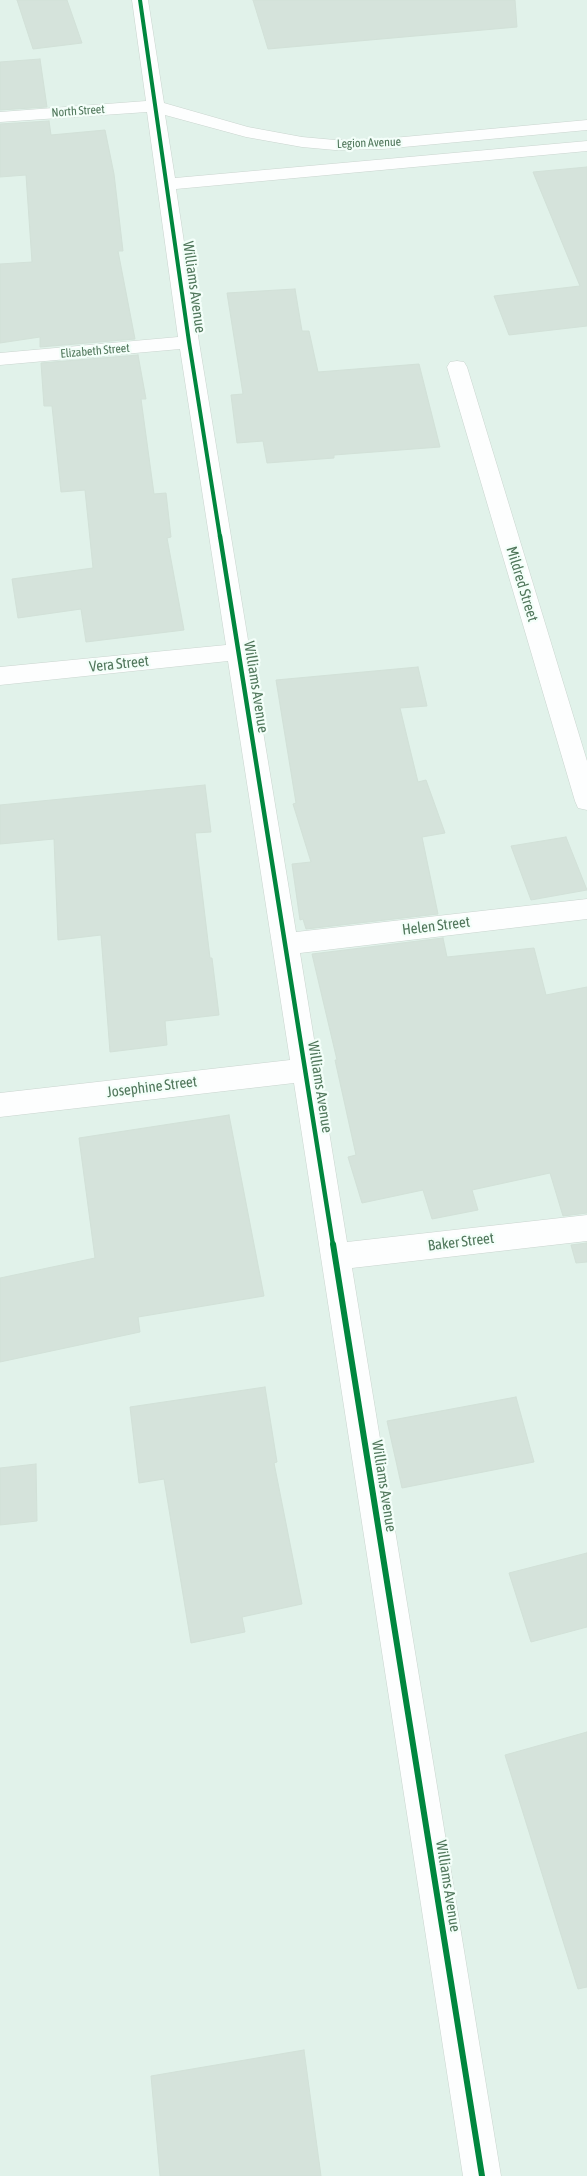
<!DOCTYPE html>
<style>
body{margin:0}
canvas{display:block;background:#f0f8f5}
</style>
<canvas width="587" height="2176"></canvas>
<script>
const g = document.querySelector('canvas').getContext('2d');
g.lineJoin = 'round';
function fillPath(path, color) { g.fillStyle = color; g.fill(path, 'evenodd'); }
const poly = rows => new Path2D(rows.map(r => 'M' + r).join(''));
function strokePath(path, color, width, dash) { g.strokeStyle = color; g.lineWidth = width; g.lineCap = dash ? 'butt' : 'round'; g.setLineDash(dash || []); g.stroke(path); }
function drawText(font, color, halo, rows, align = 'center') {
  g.font = font + ' "Asap Condensed",sans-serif'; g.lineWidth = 4.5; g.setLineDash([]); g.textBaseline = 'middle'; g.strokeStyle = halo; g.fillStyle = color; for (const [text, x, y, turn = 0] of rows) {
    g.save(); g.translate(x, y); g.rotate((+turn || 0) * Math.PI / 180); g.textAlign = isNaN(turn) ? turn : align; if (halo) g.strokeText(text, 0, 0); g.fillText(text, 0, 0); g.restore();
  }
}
const residential = poly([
 [0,0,587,0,587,2176,0,2176]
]);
const building = poly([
 [17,0,67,0,82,43,33,49,17,0],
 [253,0,515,0,517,27,268,49,253,0],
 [40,59,47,107,0,110,0,62,40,59],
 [49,121,51,135,105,130,114,174,123,251,118,251,135,339,40,347,40,337,0,343,0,264,32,262,26,175,0,177,0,124,49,121],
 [587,167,587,326,509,335,494,296,580,286,533,172,587,167],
 [295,289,302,331,309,331,318,372,419,364,440,447,334,455,334,458,267,463,263,441,237,443,231,395,243,394,227,293,295,289],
 [138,355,146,399,141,399,154,494,166,493,171,537,167,538,184,630,86,642,81,609,18,618,12,579,93,568,85,490,61,492,52,406,44,406,41,363,138,355],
 [418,667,427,706,400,708,418,782,426,780,445,833,422,837,438,914,306,929,303,919,300,920,292,864,311,862,293,804,296,803,276,680,418,667],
 [205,785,211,832,195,833,210,958,212,958,219,1015,165,1021,167,1045,110,1052,101,935,58,940,54,839,0,844,0,805,205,785],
 [566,837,587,890,531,900,511,846,566,837],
 [443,938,447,957,534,948,546,995,587,987,587,1213,563,1216,550,1173,472,1190,478,1210,432,1219,423,1190,362,1203,348,1157,356,1155,335,1060,337,1060,312,954,443,938],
 [229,1115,264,1296,138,1317,140,1332,0,1362,0,1278,95,1258,79,1138,229,1115],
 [587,1243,587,1262,576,1263,571,1245,587,1243],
 [265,1387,277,1462,274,1463,302,1604,242,1617,245,1632,191,1643,164,1479,139,1483,130,1407,265,1387],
 [516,1397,534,1462,402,1488,387,1421,516,1397],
 [36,1464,37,1521,0,1525,0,1468,36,1464],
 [587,1553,587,1627,531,1642,509,1573,587,1553],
 [587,1732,587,1987,578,1989,505,1755,587,1732],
 [304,2050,321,2176,160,2176,151,2076,304,2050]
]);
const minor = poly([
 [132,0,148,0,164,103,248,127,302,137,335,140,382,139,587,120,587,130,382,149,335,150,302,147,246,137,165,115,175,178,587,141,587,151,176,189,199,342,296,932,587,899,587,919,300,953,347,1242,587,1215,587,1241,352,1268,501,2176,463,2176,294,1083,0,1117,0,1093,290,1060,228,661,0,685,0,667,226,645,180,349,0,365,0,353,178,337,147,112,0,122,0,112,146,101,132,0],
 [457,361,464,362,467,367,587,761,587,810,578,808,575,801,447,367,450,362,457,361]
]);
const cyclewayFar2 = poly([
 [140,0,189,342,220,537]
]);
const cyclewayFar1 = poly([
 [220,536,333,1245]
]);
const cycleway = poly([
 [333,1244,482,2176]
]);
const farStreetnames = [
 ["North Street",78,111,-4],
 ["Legion Avenue",369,143,-2],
 ["Elizabeth Street",95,351,-5]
];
const streetNames = [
 ["Williams Avenue",194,287,82],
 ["Mildred Street",522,584,73],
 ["Vera Street",119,664,-6],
 ["Williams Avenue",256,687,81],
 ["Helen Street",436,926,-7],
 ["Josephine Street",152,1087,-7],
 ["Williams Avenue",320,1087,81],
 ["Baker Street",461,1242,-7],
 ["Williams Avenue",384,1486,81],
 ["Williams Avenue",448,1886,81]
];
fillPath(residential, '#e1f2ea');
fillPath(building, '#d5e3db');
strokePath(building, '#d2e1d8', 1);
strokePath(minor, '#cad5cf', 1);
fillPath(minor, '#fdfefe');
strokePath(cyclewayFar2, '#00873e', 4);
strokePath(cyclewayFar1, '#00873e', 4.5);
strokePath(cycleway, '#00873e', 6);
drawText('12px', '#50775b', '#f3fef9', farStreetnames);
drawText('15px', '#50775b', '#f3fef9', streetNames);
</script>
